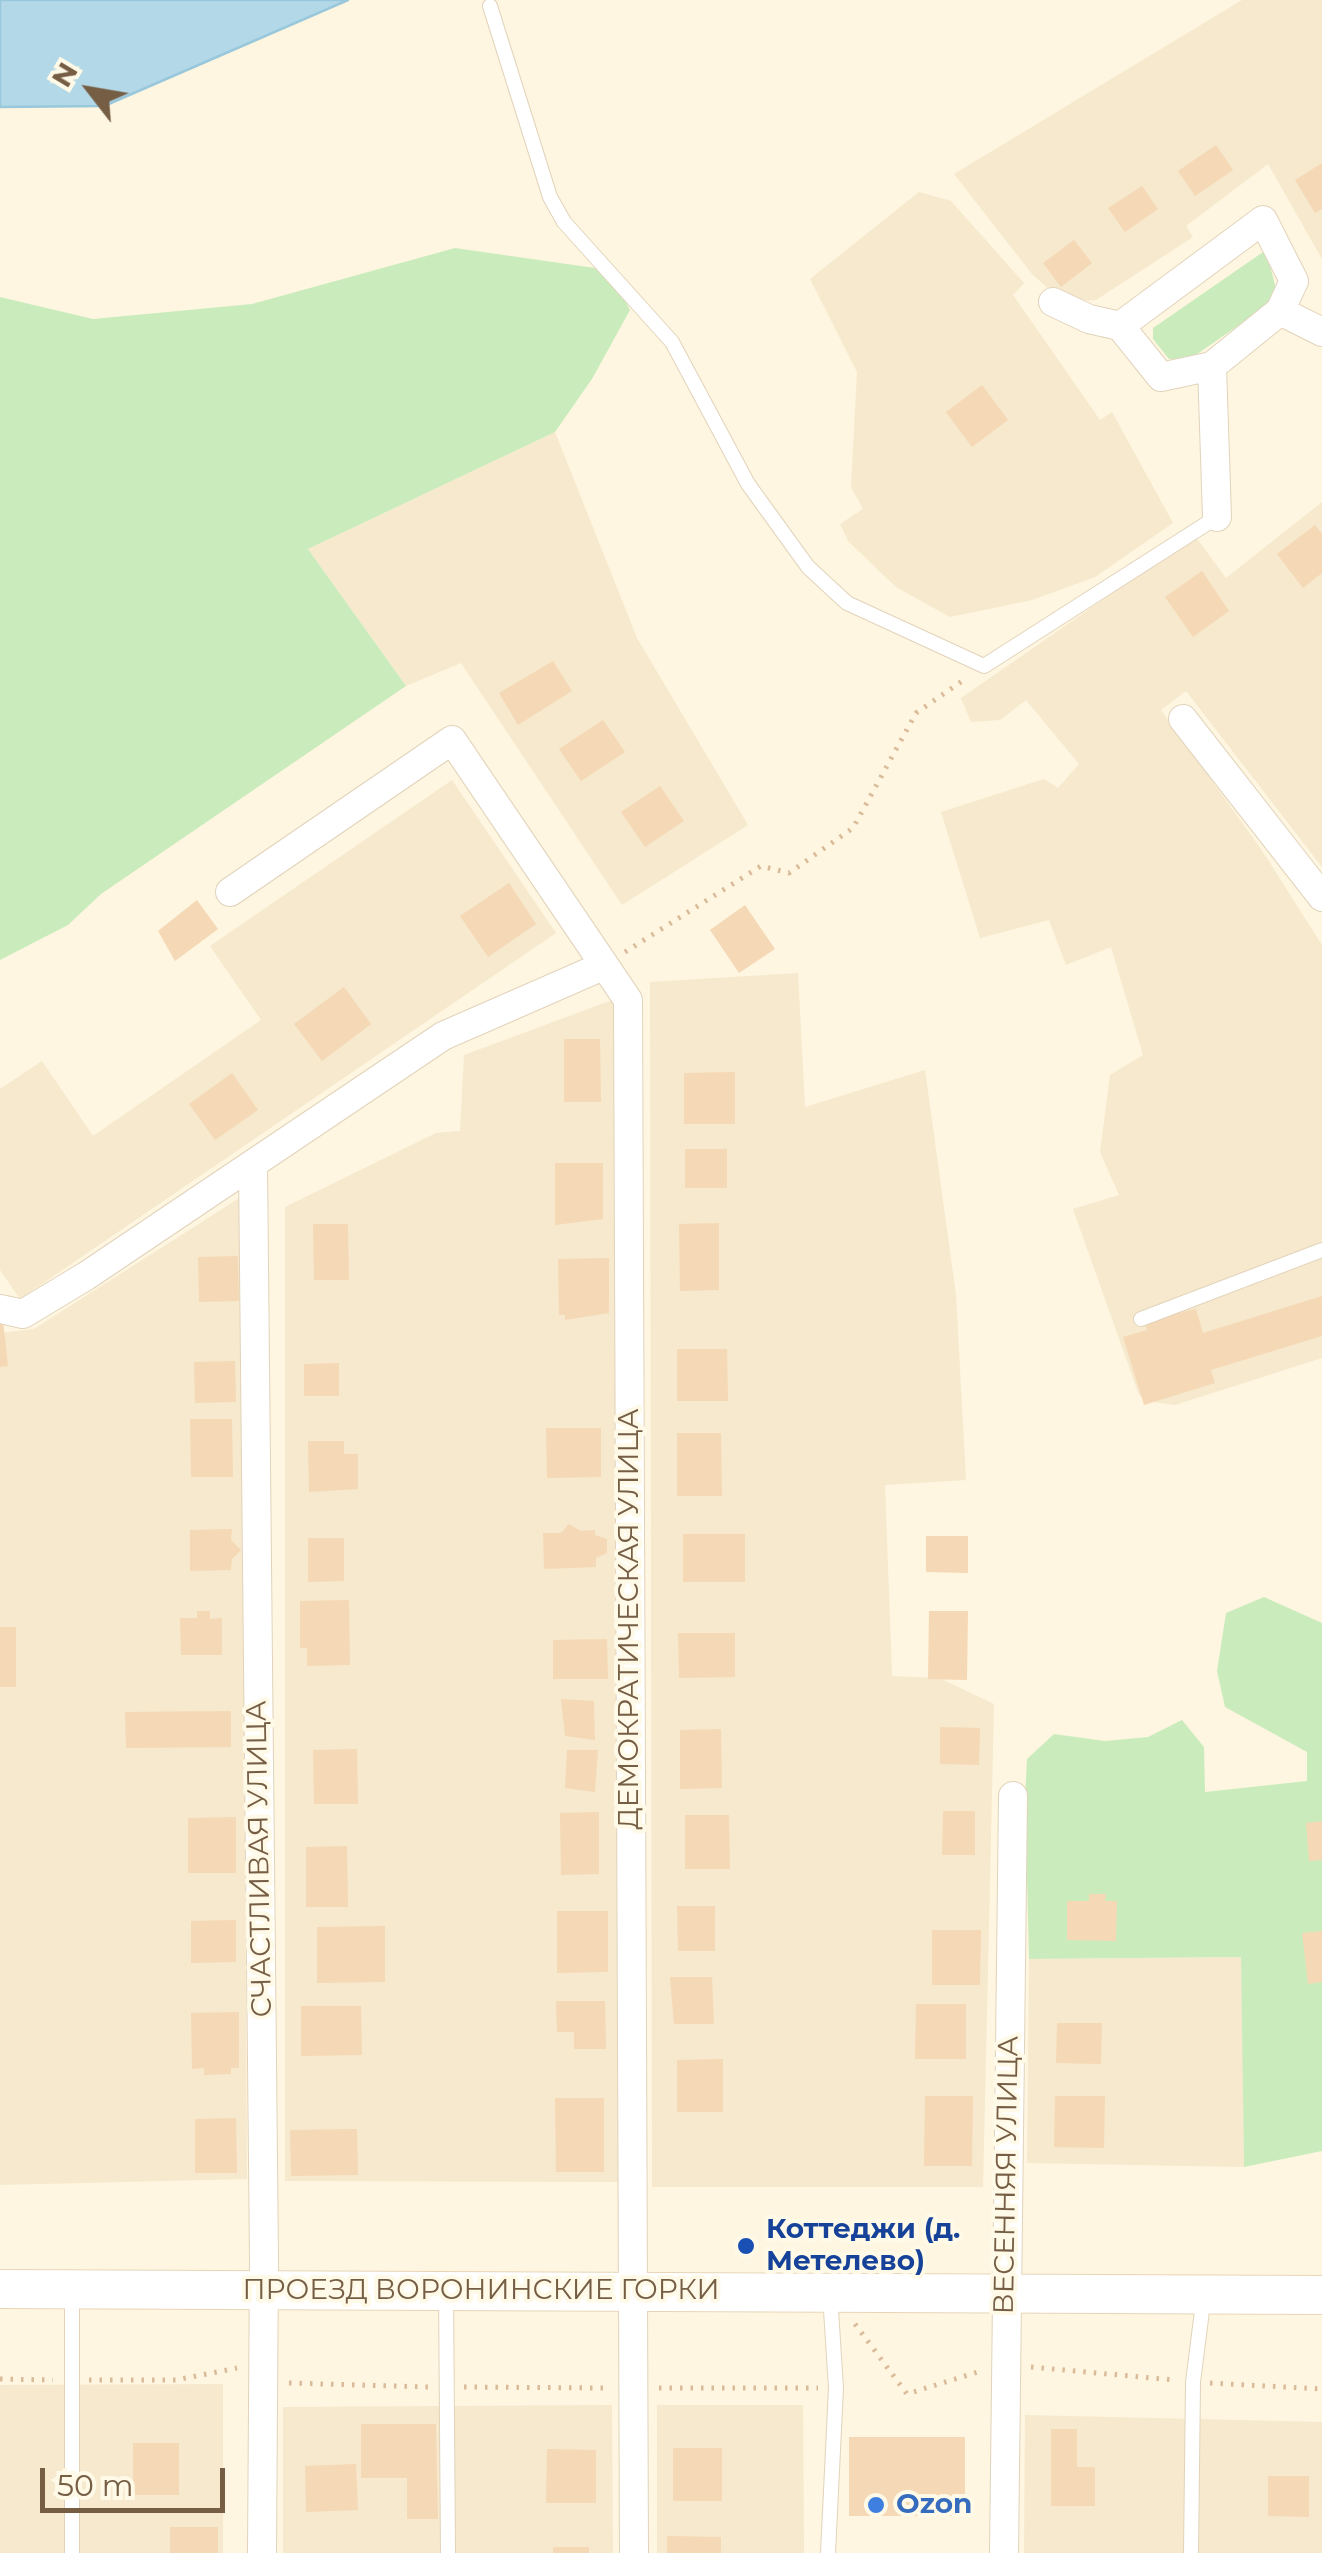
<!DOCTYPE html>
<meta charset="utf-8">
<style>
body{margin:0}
#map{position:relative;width:1322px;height:2553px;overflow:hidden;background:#fef6e0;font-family:Montserrat,sans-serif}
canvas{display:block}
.north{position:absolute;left:40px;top:40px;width:100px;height:100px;-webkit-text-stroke:8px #fff9e7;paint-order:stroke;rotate:301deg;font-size:28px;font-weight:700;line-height:40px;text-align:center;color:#765e45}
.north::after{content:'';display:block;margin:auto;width:35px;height:45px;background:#765e45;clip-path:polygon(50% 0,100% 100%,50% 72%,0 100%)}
.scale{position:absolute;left:40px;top:2468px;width:185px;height:45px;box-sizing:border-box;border:5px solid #765e45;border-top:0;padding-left:12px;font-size:30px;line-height:35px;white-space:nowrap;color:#765e45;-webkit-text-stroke:8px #fff9e7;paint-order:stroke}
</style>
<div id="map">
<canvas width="1322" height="2553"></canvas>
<div class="north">N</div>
<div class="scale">50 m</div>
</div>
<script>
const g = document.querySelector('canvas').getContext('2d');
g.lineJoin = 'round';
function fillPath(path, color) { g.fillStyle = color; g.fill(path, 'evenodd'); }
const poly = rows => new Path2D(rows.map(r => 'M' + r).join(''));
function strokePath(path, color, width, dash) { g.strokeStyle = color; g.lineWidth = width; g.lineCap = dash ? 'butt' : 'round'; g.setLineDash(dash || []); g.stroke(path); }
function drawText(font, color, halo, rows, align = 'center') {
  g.font = font + ' Montserrat,sans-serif'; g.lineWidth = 8; g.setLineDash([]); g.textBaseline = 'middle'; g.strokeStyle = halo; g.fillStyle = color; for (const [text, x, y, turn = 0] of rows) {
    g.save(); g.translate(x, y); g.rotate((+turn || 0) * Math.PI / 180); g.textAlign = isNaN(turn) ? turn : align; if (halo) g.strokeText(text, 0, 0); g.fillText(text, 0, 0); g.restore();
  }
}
const residential = poly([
 [1242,0,1322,0,1322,259,1268,164,1186,226,1193,237,1096,300,1072,301,1052,292,1032,274,954,174],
 [919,192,951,201,1024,283,1013,295,1100,420,1112,412,1173,523,1095,577,1032,600,950,617,896,587,848,541,840,524,863,509,851,487,857,372,810,279],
 [555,432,637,638,748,825,622,905,461,663,406,686,308,549],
 [1322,502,1322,867,1186,691,1161,710,1261,849,1322,945,1322,1358,1175,1405,1154,1402,1139,1395,1073,1209,1119,1195,1100,1152,1110,1075,1143,1055,1111,947,1066,965,1049,920,980,938,941,812,1044,779,1058,788,1079,764,1026,700,1000,720,971,722,961,698,1195,536,1226,578],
 [452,780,556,933,20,1299,0,1270,0,1089,42,1061,93,1136,261,1020,210,946],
 [798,973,805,1107,925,1070,956,1295,966,1480,885,1485,892,1676,939,1678,994,1704,983,2187,652,2187,650,982],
 [615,999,619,2182,285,2181,285,1207,436,1133,460,1131,464,1055],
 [241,1197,247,2179,0,2185,0,1333,34,1329],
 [1242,1957,1244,2167,1027,2163,1029,1959],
 [223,2384,223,2553,0,2553,0,2385],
 [612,2405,613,2553,283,2553,283,2407],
 [657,2405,803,2405,804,2553,657,2553],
 [1025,2415,1322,2422,1322,2553,1024,2553]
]);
const green = poly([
 [455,248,609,270,630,310,592,379,555,432,308,549,406,686,101,894,68,925,0,960,0,297,93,319,252,304],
 [1266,250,1276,289,1265,307,1190,359,1169,359,1153,339,1153,328],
 [1264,1597,1322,1623,1322,2151,1244,2167,1241,1957,1029,1959,1025,1798,1027,1759,1054,1734,1105,1741,1148,1737,1182,1720,1204,1747,1205,1792,1307,1781,1307,1752,1225,1707,1217,1671,1226,1613]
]);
const water = poly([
 [0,0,348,0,104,106,0,107,0,0]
]);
const building = poly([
 [1216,145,1233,170,1195,196,1178,171],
 [1322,163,1322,209,1315,213,1295,180],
 [1142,186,1158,209,1125,232,1108,208],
 [1074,240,1092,263,1061,287,1043,263],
 [982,385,1008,420,972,447,946,412],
 [1315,525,1322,534,1322,573,1303,588,1277,554],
 [1202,571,1229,611,1193,637,1165,597],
 [553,661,572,691,518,725,499,693],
 [603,720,625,752,581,781,559,749],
 [660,786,684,821,645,847,621,812],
 [509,883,536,924,488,957,460,916],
 [197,900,218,929,175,961,158,931],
 [745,905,775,949,739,973,710,930],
 [344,987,371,1024,322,1061,294,1024],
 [564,1039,600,1039,601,1102,564,1102],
 [735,1072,735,1124,684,1124,684,1073],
 [232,1073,258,1110,215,1140,189,1104],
 [685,1149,727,1149,727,1188,685,1188],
 [555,1163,603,1163,603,1219,555,1225],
 [719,1223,719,1290,680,1291,679,1224],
 [313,1224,348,1224,349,1280,314,1280],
 [238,1256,239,1301,199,1302,198,1257],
 [609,1258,609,1313,565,1320,565,1315,559,1315,558,1259],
 [1322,1296,1322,1336,1211,1370,1215,1383,1144,1405,1123,1337,1147,1330,1144,1320,1196,1309,1203,1333],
 [3,1320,8,1366,0,1367,0,1321],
 [677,1349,727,1349,728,1401,677,1401],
 [235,1361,236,1402,195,1403,194,1362],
 [339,1363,339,1396,304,1396,304,1364],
 [190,1419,232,1419,233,1477,191,1477],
 [546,1428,601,1428,601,1477,547,1478],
 [677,1433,721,1433,722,1496,677,1496],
 [308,1441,344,1441,344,1454,358,1454,358,1489,309,1492],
 [569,1524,581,1531,595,1530,595,1535,607,1539,607,1553,596,1558,596,1567,544,1569,543,1533,561,1533],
 [232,1529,231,1540,241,1550,232,1559,231,1570,190,1571,190,1530],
 [683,1534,745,1534,745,1582,683,1582],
 [926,1536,968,1536,968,1573,926,1572],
 [308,1538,344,1538,344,1581,308,1582],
 [349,1600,350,1665,307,1666,307,1648,300,1648,300,1601],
 [197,1611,210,1611,210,1619,222,1618,222,1655,181,1655,180,1618,197,1618],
 [929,1611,968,1611,967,1680,928,1679],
 [0,1627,16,1627,16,1687,0,1687],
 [678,1633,735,1633,735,1677,679,1678],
 [607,1639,608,1679,553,1679,553,1640],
 [561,1699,594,1701,595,1740,565,1736],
 [231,1711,231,1747,126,1748,125,1712],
 [940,1727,980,1728,979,1765,940,1764],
 [721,1729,722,1788,680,1789,680,1730],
 [357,1749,358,1804,314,1804,313,1750],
 [567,1750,598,1750,595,1792,565,1788],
 [943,1811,975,1811,975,1855,942,1855],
 [599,1812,599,1874,561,1875,560,1813],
 [685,1815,729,1815,730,1869,685,1869],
 [236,1817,236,1873,188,1873,188,1818],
 [1322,1821,1322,1860,1309,1861,1306,1823],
 [347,1846,348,1907,306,1907,306,1847],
 [1089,1894,1106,1894,1105,1901,1117,1901,1116,1941,1067,1940,1067,1901,1089,1901],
 [677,1906,715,1906,715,1951,678,1951],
 [557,1911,608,1911,608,1972,557,1973],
 [236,1920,236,1962,191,1963,191,1921],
 [385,1926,385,1982,317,1983,317,1927],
 [932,1930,981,1930,980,1985,932,1985],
 [1322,1931,1322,1982,1308,1984,1302,1933],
 [670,1977,712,1977,714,2024,674,2024],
 [556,2001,605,2001,606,2049,574,2049,574,2032,557,2032],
 [916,2004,966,2004,966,2059,915,2059],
 [301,2006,361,2006,362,2055,301,2056],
 [239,2012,239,2068,231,2068,231,2074,204,2075,204,2068,192,2069,191,2013],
 [1057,2023,1102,2023,1101,2064,1056,2063],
 [723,2059,723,2112,677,2112,677,2060],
 [925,2096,973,2096,972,2166,924,2166],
 [1055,2096,1105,2096,1104,2148,1054,2147],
 [555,2098,604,2098,604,2172,556,2172],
 [236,2118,237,2173,195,2173,195,2119],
 [357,2129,358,2175,291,2176,290,2130],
 [361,2424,436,2424,438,2519,407,2519,407,2478,361,2478],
 [1051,2429,1077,2429,1077,2467,1095,2467,1095,2506,1051,2506],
 [849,2437,965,2437,965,2516,849,2516],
 [133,2443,179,2443,179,2495,133,2495],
 [673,2448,722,2448,722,2501,673,2501],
 [547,2449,596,2450,596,2503,546,2503],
 [356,2464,358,2510,306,2512,305,2466],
 [1268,2476,1309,2476,1309,2517,1268,2516],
 [170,2527,218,2527,218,2553,170,2553],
 [667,2536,721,2537,721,2553,667,2553],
 [553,2547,589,2547,589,2553,553,2553]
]);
const path = poly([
 [625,952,761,866,789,873,853,828,916,713,965,679],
 [855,2324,907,2394,981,2371],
 [1031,2367,1174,2380],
 [0,2379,53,2380],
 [89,2380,176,2380,237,2368],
 [289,2383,428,2387],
 [1210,2383,1322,2389],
 [464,2387,608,2388],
 [659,2388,818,2388]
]);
const lane = poly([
 [490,6,550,197,564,222,672,342,748,484,808,567,847,603,984,666,1217,517],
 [1141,1319,1322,1250],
 [446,2292,448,2553],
 [72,2553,72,2294],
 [828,2553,836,2388,830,2294],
 [1191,2553,1193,2382,1204,2295]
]);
const street = poly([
 [1053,302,1089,319,1120,326,1161,377,1212,366],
 [1120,326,1263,220,1294,281,1280,311],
 [1217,517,1212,366,1280,311,1322,332],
 [1183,719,1322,897],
 [230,892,452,740,628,1000,634,2553],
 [253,1165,264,2259,262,2553],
 [0,1309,23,1314,86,1276,443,1036,603,966],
 [1004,2553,1013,1796]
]);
const secondary = poly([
 [0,2289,1322,2295]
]);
const markers = [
 [746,2246,10,"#1a4fb4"],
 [876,2505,10,"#3f7fe0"]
];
const streetNames = [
 ["ДЕМОКРАТИЧЕСКАЯ УЛИЦА",630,1619,-90],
 ["СЧАСТЛИВАЯ УЛИЦА",260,1859,-91],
 ["ВЕСЕННЯЯ УЛИЦА",1007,2175,-89],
 ["ПРОЕЗД ВОРОНИНСКИЕ ГОРКИ",481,2291]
];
const transitNames = [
 ["Коттеджи (д.",766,2230],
 ["Метелево)",766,2262]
];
const shopNames = [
 ["Ozon",896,2505]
];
fillPath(residential, '#f6e9cd');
fillPath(green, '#caecbd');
fillPath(water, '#b3d9e8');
strokePath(water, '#99c7db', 2.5);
fillPath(building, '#f5d8b5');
strokePath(lane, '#e2d3bb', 16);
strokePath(street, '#e2d3bb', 30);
strokePath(secondary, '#e8d5b8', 40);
strokePath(path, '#dabb99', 5, [2.5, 8]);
strokePath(lane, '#fff', 14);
strokePath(street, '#fff', 28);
strokePath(secondary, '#fff', 38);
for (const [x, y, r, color] of markers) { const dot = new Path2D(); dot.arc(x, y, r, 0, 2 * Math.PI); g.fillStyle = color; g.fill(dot); strokePath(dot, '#fff9e7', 4); }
drawText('28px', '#765e45', '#fff9e7', streetNames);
drawText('bold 28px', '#164399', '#fff9e7', transitNames, 'left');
drawText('bold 28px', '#366cbe', '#fff9e7', shopNames, 'left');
</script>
